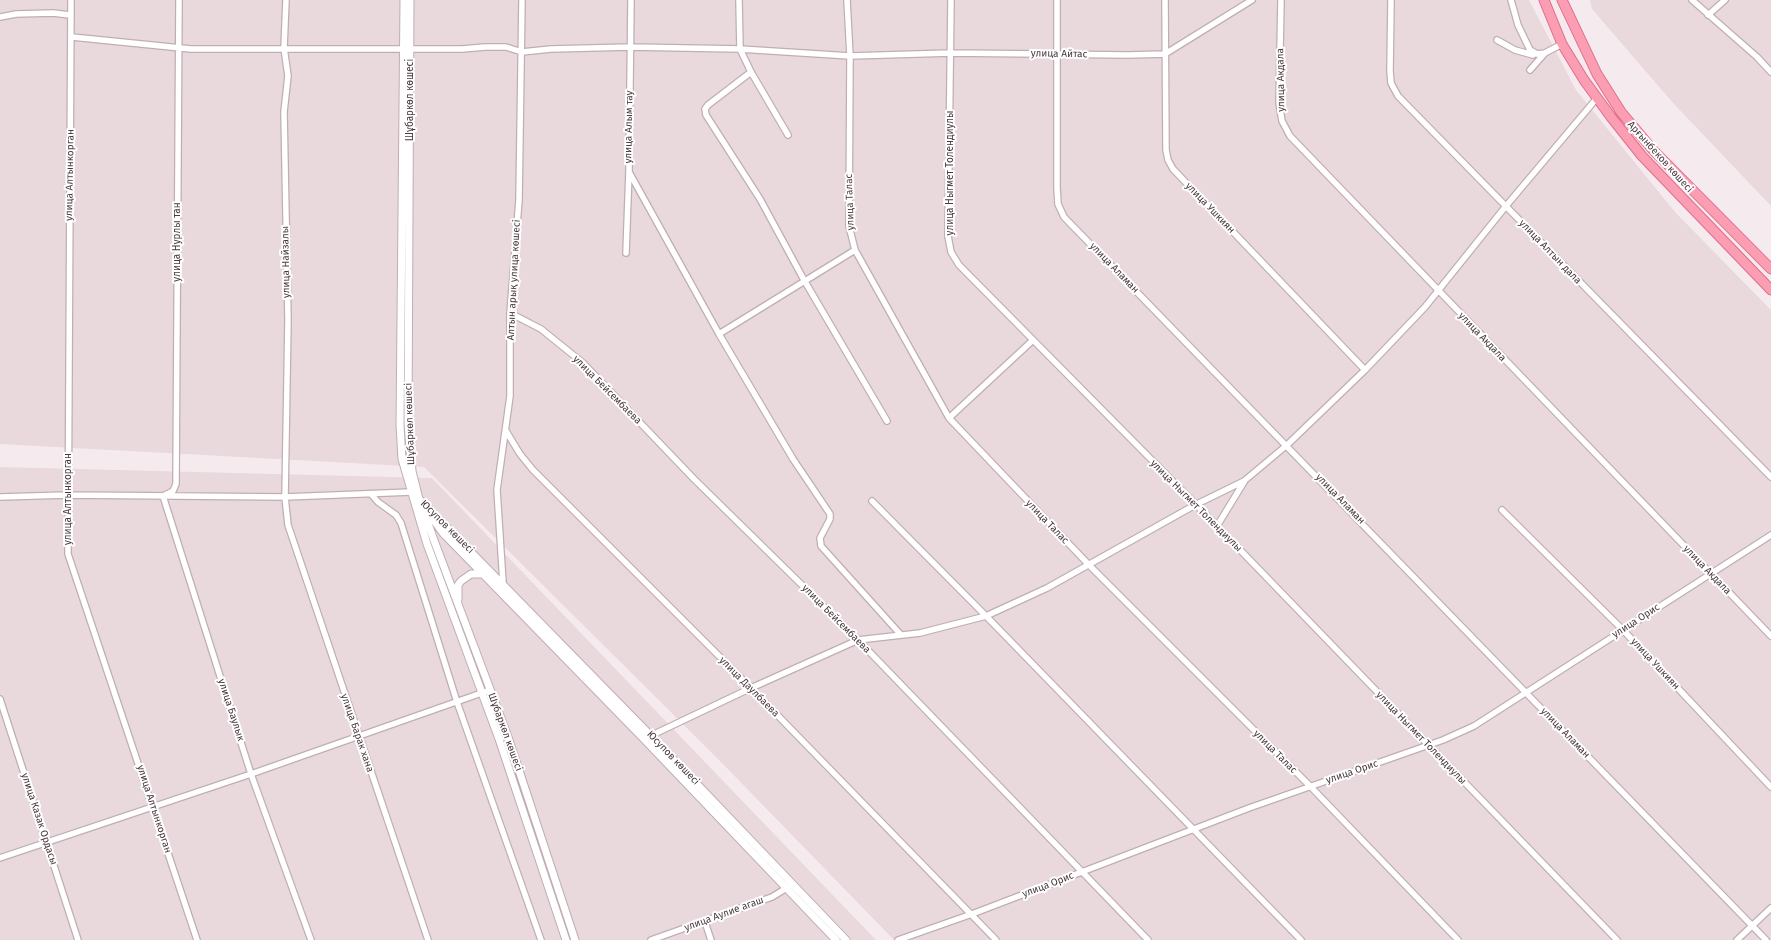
<!DOCTYPE html>
<meta charset="utf-8">
<style>
body{margin:0}
canvas{display:block;background:#f5ebee}
</style>
<canvas width="1771" height="940"></canvas>
<script>
const g = document.querySelector('canvas').getContext('2d');
g.lineJoin = 'round';
function fillPath(path, color) { g.fillStyle = color; g.fill(path, 'evenodd'); }
const poly = rows => new Path2D(rows.map(r => 'M' + r).join(''));
function strokePath(path, color, width, dash) { g.strokeStyle = color; g.lineWidth = width; g.lineCap = dash ? 'butt' : 'round'; g.setLineDash(dash || []); g.stroke(path); }
function drawText(font, color, halo, rows, align = 'center') {
  g.font = font + ' "Fira Sans",sans-serif'; g.lineWidth = 4; g.setLineDash([]); g.textBaseline = 'middle'; g.strokeStyle = halo; g.fillStyle = color; for (const [text, x, y, turn = 0] of rows) {
    g.save(); g.translate(x, y); g.rotate((+turn || 0) * Math.PI / 180); g.textAlign = isNaN(turn) ? turn : align; if (halo) g.strokeText(text, 0, 0); g.fillText(text, 0, 0); g.restore();
  }
}
const residential = poly([
 [0,0,1529,0,1576,90,1675,212,1771,310,1771,940,894,940,718,759,424,467,0,444],
 [1590,0,1771,0,1771,206,1673,103,1592,9],
 [0,467,432,478,876,940,0,940]
]);
const minor = poly([
 [71,0,68,554,197,940],
 [179,0,176,484,173,491,163,496,251,774,311,940],
 [286,0,284,48,288,76,284,112,288,320,285,497,288,525,428,940],
 [739,0,740,49,751,72,708,105,705,109,706,115,760,199,804,280,887,421],
 [847,0,850,56,849,226,855,250,949,418,1090,566,1310,786,1458,940],
 [951,0,948,236,951,252,959,265,1217,526,1617,940],
 [1057,0,1057,188,1058,204,1064,217,1766,940],
 [1165,0,1166,150,1168,160,1173,169,1365,370],
 [1281,0,1279,103,1282,121,1290,136,1771,636],
 [1391,0,1390,71,1391,83,1398,96,1771,477],
 [1511,0,1518,25,1530,50,1537,54,1545,53,1562,44],
 [1692,0,1757,57,1771,72],
 [1708,15,1725,0],
 [0,17,16,14,53,13,70,15],
 [72,37,191,49,462,49,485,47,506,47,522,52,551,49,630,47,740,49,850,56,951,53,1128,55,1165,54,1252,0],
 [1497,40,1515,50,1533,55],
 [1530,70,1545,53],
 [751,72,788,135],
 [629,172,719,334],
 [855,250,719,334,793,459,830,514,830,519,820,538,821,546,901,635],
 [626,253,629,171,631,0],
 [510,313,541,329,583,363,694,479,858,640,1148,940],
 [949,418,1032,341],
 [506,431,520,454,533,470,751,688,996,940],
 [371,494,378,502,396,515,401,523,457,702,541,940],
 [0,497,67,495,285,497,411,492],
 [872,501,986,616,1301,940],
 [1502,510,1623,630,1771,787],
 [1217,526,1244,482],
 [503,583,497,490,510,396,510,313,519,200,522,0],
 [0,699,78,940],
 [648,737,751,688,858,640,920,633,986,616,1047,588,1195,505,1244,481,1287,445,1365,370,1425,307,1506,206,1597,98],
 [0,858,251,774,490,690],
 [705,922,711,940],
 [651,940,772,897,790,886],
 [898,940,972,914,1249,808,1443,740,1474,726,1771,535],
 [1737,940,1771,908]
]);
const tertiary = poly([
 [404,0,400,425,402,459,427,544,499,739,566,940],
 [410,0,408,424,412,471,419,499,435,543,508,737,575,940],
 [420,500,651,736,846,940],
 [429,514,443,533,644,739,836,940],
 [458,599,458,585,461,581,471,574,482,574]
]);
const primary = poly([
 [1544,0,1562,44,1584,80,1611,117,1642,156,1771,290],
 [1562,0,1597,74,1621,112,1653,150,1771,269]
]);
const streetNames = [
 ["улица Айтас",1059,54,1],
 ["улица Акдала",1281,80,-91],
 ["Шұбаркөл көшесі",410,100,-90],
 ["улица Алым тау",629,127,-89],
 ["Арғынбеков көшесі",1660,157,48],
 ["улица Ныгмет Толендиулы",950,173,-90],
 ["улица Алтынкорган",70,175,-89],
 ["улица Талас",850,202,-92],
 ["улица Ушкиян",1210,208,46],
 ["улица Нурлы тан",177,242,-90],
 ["улица Алтын дала",1550,252,46],
 ["улица Найзалы",286,262,-91],
 ["улица Аламан",1114,268,46],
 ["Алтын арық улица көшесі",514,280,-87],
 ["улица Акдала",1482,337,46],
 ["улица Бейсембаева",607,390,45],
 ["Шұбаркөл көшесі",410,424,-92],
 ["улица Алтынкорган",68,499,-90],
 ["улица Аламан",1340,499,46],
 ["улица Ныгмет Толендиулы",1196,506,45],
 ["улица Талас",1047,522,46],
 ["Юсупов көшесі",447,527,45],
 ["улица Акдала",1707,570,46],
 ["улица Бейсембаева",836,619,45],
 ["улица Орис",1636,621,-33],
 ["улица Ушкиян",1655,664,47],
 ["улица Даулбаева",749,687,45],
 ["улица Баулык",231,710,72],
 ["Шұбаркөл көшесі",505,732,70],
 ["улица Барак хана",357,733,71],
 ["улица Аламан",1565,733,46],
 ["улица Ныгмет Толендиулы",1421,738,46],
 ["улица Талас",1275,752,45],
 ["Юсупов көшесі",673,758,46],
 ["улица Орис",1352,772,-19],
 ["улица Алтынкорган",154,809,72],
 ["улица Казак Ордасы",39,819,72],
 ["улица Орис",1048,885,-21],
 ["улица Аулие агаш",724,914,-20]
];
fillPath(residential, '#e9d9dd');
strokePath(minor, '#c0aeb3', 8);
strokePath(tertiary, '#c0aeb3', 9);
strokePath(primary, '#e16d8b', 11);
strokePath(minor, '#fff', 5.5);
strokePath(tertiary, '#fff', 7);
strokePath(primary, '#fb9eb4', 9);
drawText('10px', '#49393e', '#fff', streetNames);
</script>
